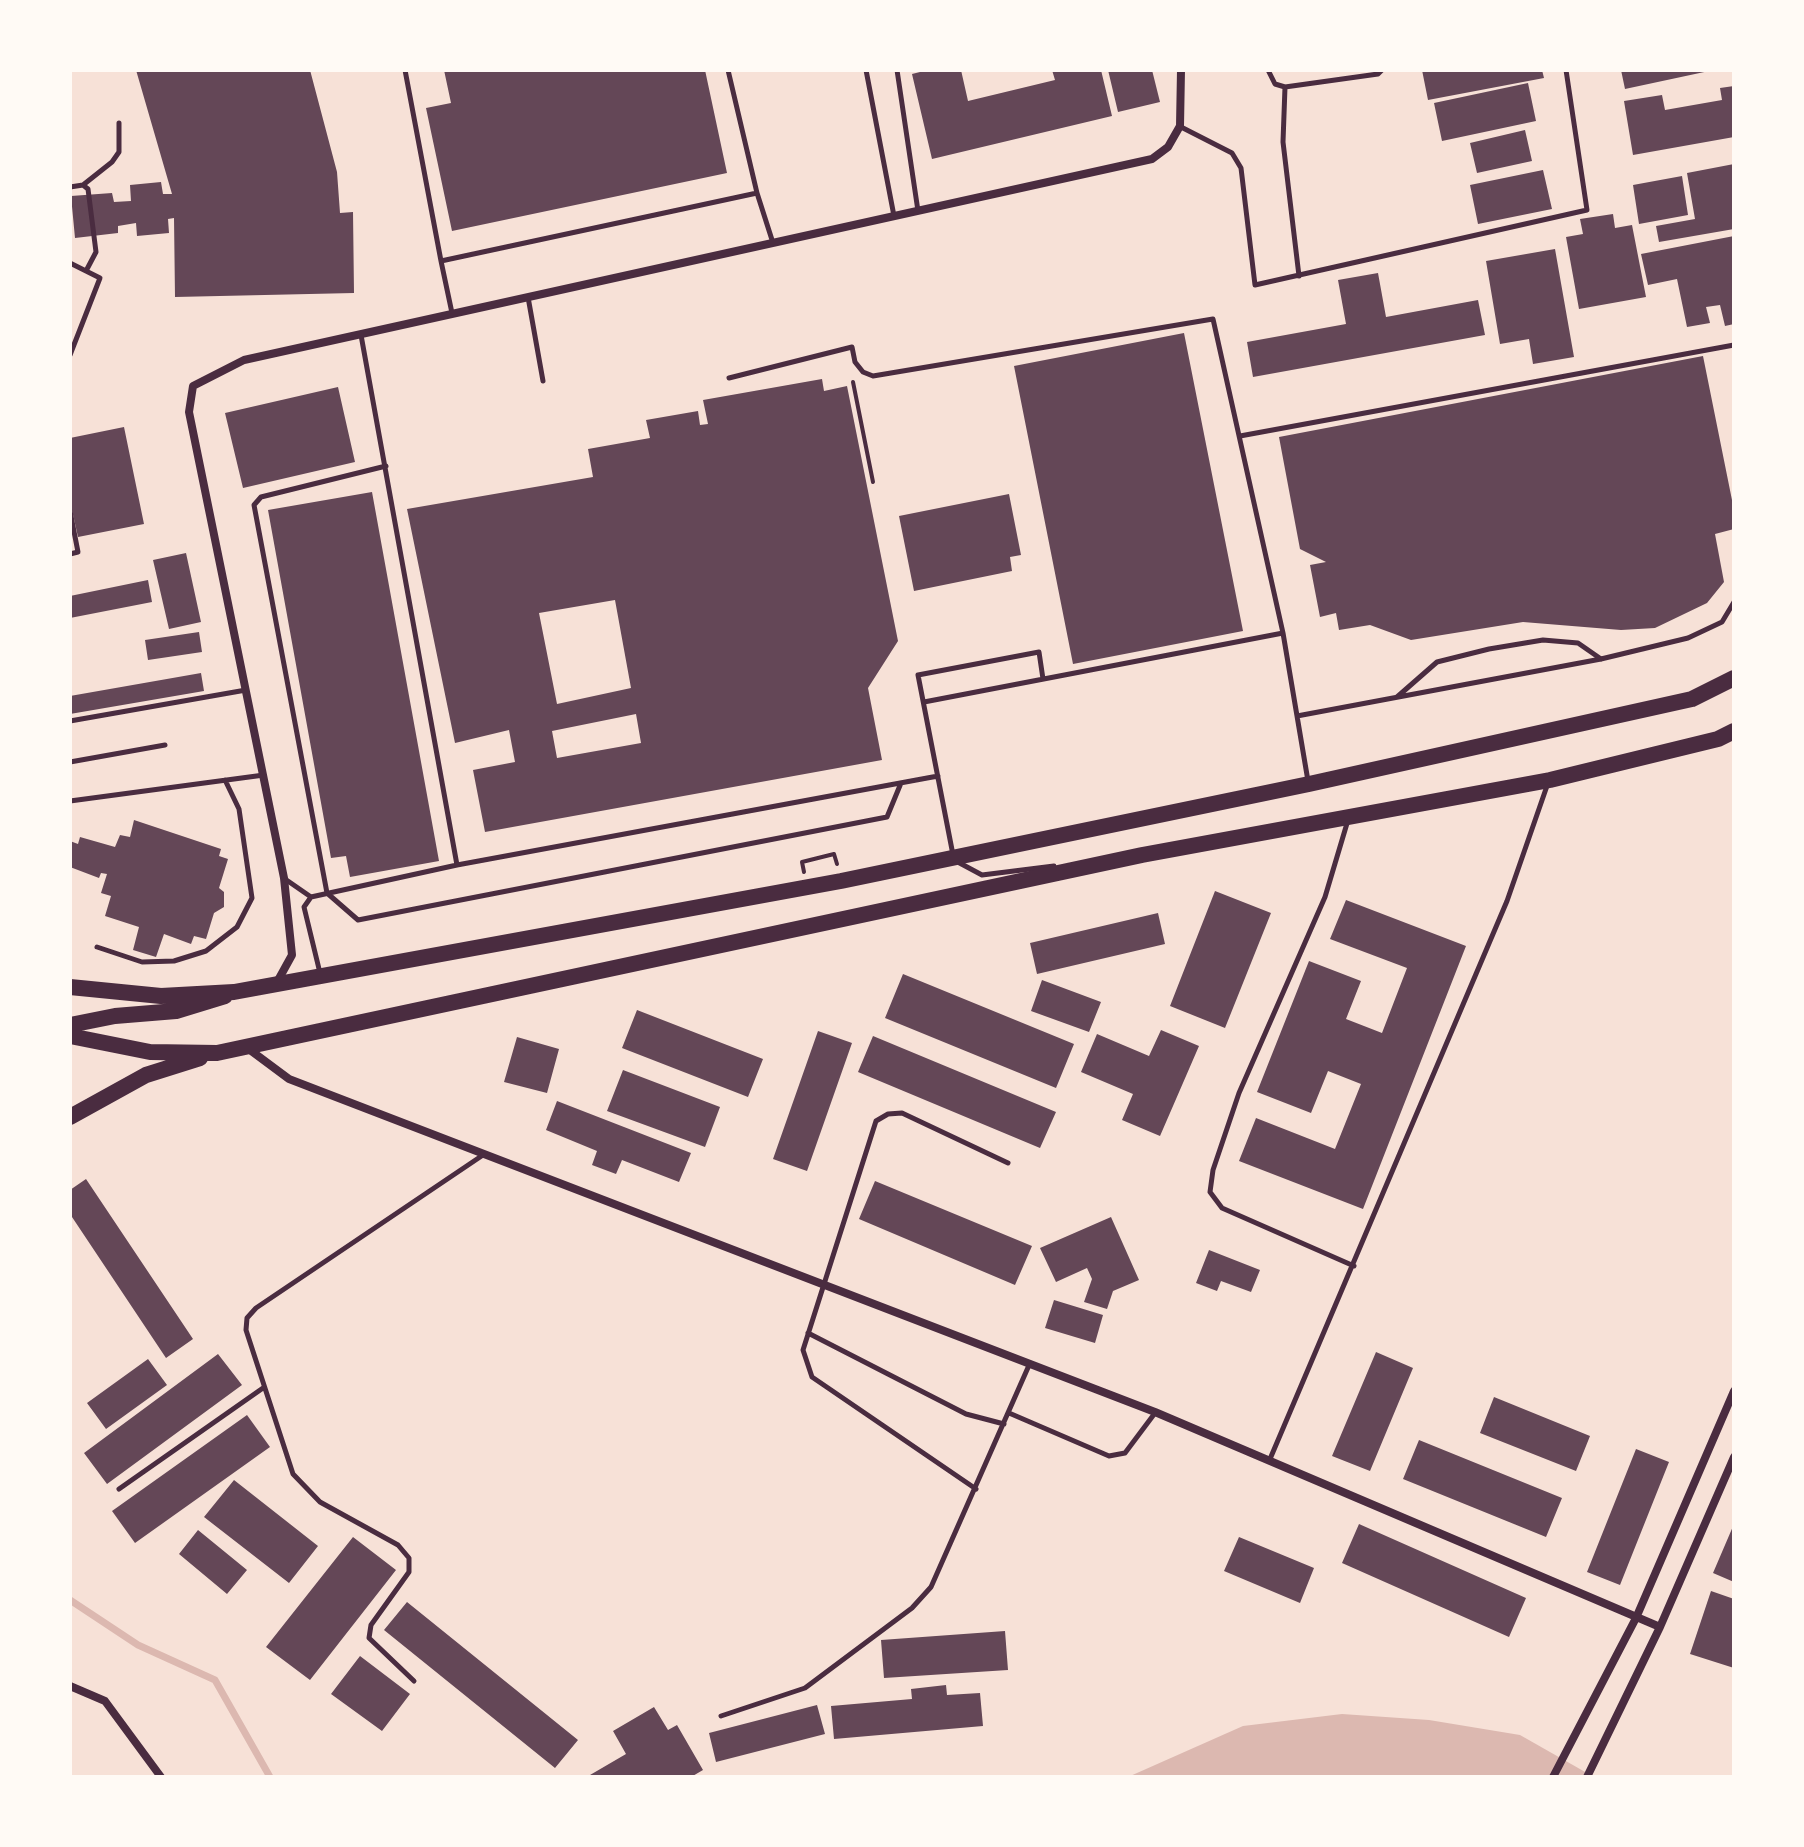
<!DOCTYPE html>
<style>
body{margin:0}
#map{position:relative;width:1804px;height:1847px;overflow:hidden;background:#f7e1d7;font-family:"Fira Sans",sans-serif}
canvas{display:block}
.frame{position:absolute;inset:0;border:72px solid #fffaf5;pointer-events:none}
</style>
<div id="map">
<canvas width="1804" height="1847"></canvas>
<div class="frame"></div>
</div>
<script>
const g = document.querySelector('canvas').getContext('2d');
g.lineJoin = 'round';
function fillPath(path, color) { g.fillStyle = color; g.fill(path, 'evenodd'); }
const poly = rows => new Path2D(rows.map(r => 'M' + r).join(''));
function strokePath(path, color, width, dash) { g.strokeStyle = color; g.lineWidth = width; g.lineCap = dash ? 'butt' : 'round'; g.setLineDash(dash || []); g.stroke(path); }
const water = poly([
 [1342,1714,1429,1720,1520,1735,1594,1777,1128,1777,1243,1726]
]);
const stream = poly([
 [70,1600,138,1645,215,1680,270,1777]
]);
const building = poly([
 [136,70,310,70,337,172,340,213,353,212,354,293,175,297,174,218,168,219,169,233,137,236,136,223,118,226,118,233,75,238,71,196,112,193,114,202,131,201,130,185,161,182,163,194,172,194],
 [444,70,705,70,727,173,452,231,426,108,451,103],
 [928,70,961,70,968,101,1055,80,1052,70,1101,70,1112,116,932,159,912,74],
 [1108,70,1152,70,1160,102,1118,112],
 [1422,70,1542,70,1544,78,1428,100],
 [1621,70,1709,70,1709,71,1625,89],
 [1528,83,1536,121,1442,141,1434,103],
 [1734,86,1734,137,1633,155,1624,101,1662,95,1665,110,1722,100,1720,88],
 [1525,130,1532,161,1477,173,1470,143],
 [1734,164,1734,229,1659,242,1656,226,1695,219,1687,173],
 [1543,170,1552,209,1478,224,1470,185],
 [1682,176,1688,215,1639,224,1633,185],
 [1613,214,1615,228,1632,225,1646,297,1579,309,1566,237,1583,234,1580,219],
 [1734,236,1734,324,1725,326,1720,305,1706,307,1710,323,1687,327,1677,279,1648,285,1641,254],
 [1555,249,1574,357,1533,364,1529,339,1500,344,1486,261],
 [1378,273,1386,317,1478,300,1485,335,1253,377,1247,342,1346,324,1338,280],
 [1184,333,1243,631,1073,664,1014,366],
 [1703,356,1734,510,1734,529,1715,534,1724,582,1707,603,1655,628,1621,630,1523,622,1411,640,1370,625,1339,630,1336,613,1320,617,1310,565,1326,562,1300,549,1279,437],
 [822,379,824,391,847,386,898,641,868,688,882,760,485,832,473,770,515,762,509,730,455,743,407,509,593,477,588,449,650,438,646,420,698,411,700,425,708,424,703,400],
 [615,600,631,688,557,704,539,613],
 [636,714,641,743,557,758,552,731],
 [338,387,355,462,243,488,225,413],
 [124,427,144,524,78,537,70,501,70,438],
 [372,492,439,861,350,877,346,856,331,858,268,510],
 [1009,494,1021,555,1010,557,1012,571,914,591,899,516],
 [186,553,201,622,169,629,153,560],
 [148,580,152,602,70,618,70,596],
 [199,632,202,652,148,660,145,640],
 [201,673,204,691,70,714,70,696],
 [134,820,221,849,219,856,228,859,219,888,224,892,224,907,214,913,206,939,194,936,191,944,164,934,156,957,133,950,139,927,105,916,111,896,101,893,107,874,101,873,99,878,70,867,70,841,78,844,80,837,115,847,120,835,130,837],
 [1215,891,1271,913,1225,1028,1170,1006],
 [1346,900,1466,946,1363,1209,1239,1161,1256,1118,1335,1149,1361,1084,1328,1071,1311,1113,1257,1092,1309,961,1361,981,1346,1019,1382,1033,1407,968,1330,939],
 [1158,913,1165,944,1037,974,1030,943],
 [903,974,1074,1044,1056,1088,885,1018],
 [1042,980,1101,1002,1089,1032,1031,1011],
 [637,1010,763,1059,748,1097,622,1048],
 [1161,1030,1199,1046,1160,1136,1122,1120,1133,1094,1081,1072,1097,1034,1149,1056],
 [818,1031,852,1043,807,1171,773,1159],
 [873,1036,1056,1112,1040,1148,858,1072],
 [517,1037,559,1049,547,1093,504,1082],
 [623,1070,720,1107,705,1147,607,1111],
 [557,1101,691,1153,679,1182,622,1160,616,1174,592,1165,597,1151,546,1130],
 [86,1179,193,1339,166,1358,70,1214,70,1190],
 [875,1181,1032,1246,1015,1285,859,1219],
 [1111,1217,1139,1280,1113,1291,1107,1309,1084,1302,1092,1279,1087,1268,1056,1282,1040,1248],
 [1209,1250,1260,1270,1251,1292,1221,1281,1217,1291,1196,1283],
 [1054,1300,1103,1315,1095,1343,1045,1328],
 [1376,1352,1413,1368,1370,1471,1332,1456],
 [218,1354,242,1385,107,1484,84,1453],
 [148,1359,167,1385,106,1429,87,1403],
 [1494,1397,1590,1436,1576,1471,1480,1433],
 [247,1415,270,1447,135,1543,112,1511],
 [1419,1440,1562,1498,1546,1537,1403,1479],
 [1636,1449,1669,1462,1620,1585,1587,1572],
 [234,1480,318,1546,289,1583,204,1517],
 [1359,1524,1526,1598,1509,1637,1342,1563],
 [1734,1524,1734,1582,1713,1573],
 [198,1530,247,1570,227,1594,179,1554],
 [353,1537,396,1570,310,1680,266,1647],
 [1239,1537,1314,1568,1300,1603,1224,1571],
 [1711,1591,1734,1599,1734,1668,1690,1654],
 [407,1602,578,1740,555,1768,384,1630],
 [1005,1631,1008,1670,884,1678,881,1640],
 [360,1656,410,1694,382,1731,331,1694],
 [946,1685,947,1695,980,1693,983,1726,834,1739,831,1706,912,1699,911,1689],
 [817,1705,825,1734,716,1762,709,1733],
 [654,1707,668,1730,677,1725,703,1770,691,1777,591,1777,590,1775,626,1754,613,1731]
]);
const path = poly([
 [853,382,873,482],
 [804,872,802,862,834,854,837,864]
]);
const service = poly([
 [405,70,441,261],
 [728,70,757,193],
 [866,70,894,216],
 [897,70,918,211],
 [1268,70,1275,84,1285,87,1378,74,1382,70],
 [1285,87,1283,142,1299,276],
 [1181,127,1232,153,1241,168,1255,285,1587,210,1566,70],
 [83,185,112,162,119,152,119,123],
 [70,187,83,185,88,189,96,252,86,271],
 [70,263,100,278,70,355],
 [528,297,543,381],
 [452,313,441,261,757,193,773,243],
 [361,335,457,865],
 [729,378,852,347,855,362,863,372,873,376,1213,319,1283,633,1308,781],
 [1240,436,1734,345],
 [386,466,261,497,254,505,327,893,358,920,887,817,901,783],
 [70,511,78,552,70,554],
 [1043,679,1039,652,918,675,954,860,982,875,1054,866],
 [1397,697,1437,662,1489,649,1543,640,1578,643,1601,659],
 [924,702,1283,633],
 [1297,716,1601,659,1688,638,1722,622,1734,602],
 [70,721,246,690],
 [70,762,165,745],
 [70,801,264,775],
 [1348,820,1325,897,1239,1093,1213,1170,1210,1192,1222,1208,1354,1266],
 [285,879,311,897],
 [97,947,142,962,174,961,206,951,237,927,252,898,239,809,225,780],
 [320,973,304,907,311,897,457,865,938,776],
 [808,1333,966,1414,1004,1424],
 [1009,1413,1109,1456,1125,1453,1155,1413],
 [1270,1459,1507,901,1548,783],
 [119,1489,263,1388],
 [976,1489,812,1377,803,1350,876,1121,888,1114,902,1113,1008,1163],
 [414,1681,369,1638,371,1625,409,1572,409,1558,398,1545,320,1502,293,1474,246,1330,247,1318,256,1308,483,1155],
 [721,1716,805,1688,912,1608,931,1587,1030,1363]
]);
const minor = poly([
 [276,984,292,955,284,878,189,412,193,386,244,360,1152,159,1168,147,1180,126,1181,70],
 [246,1047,289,1079,1155,1412,1660,1627],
 [70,1686,105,1701,161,1777],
 [1553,1777,1636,1618,1734,1391],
 [1587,1777,1660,1627,1734,1457]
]);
const secondary = poly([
 [70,987,161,996,234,992,841,881,1309,784,1692,699,1734,678],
 [70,1025,115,1016,176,1011,225,996],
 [70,1036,150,1052,217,1053,1142,855,1550,780,1718,739,1734,731],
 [70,1117,146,1075,200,1058]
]);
fillPath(water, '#dcb8b0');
strokePath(stream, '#dcb8b0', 7);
fillPath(building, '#644757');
strokePath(path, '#4a2c40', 4);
strokePath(service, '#4a2c40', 5);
strokePath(minor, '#4a2c40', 8);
strokePath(secondary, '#4a2c40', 16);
</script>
